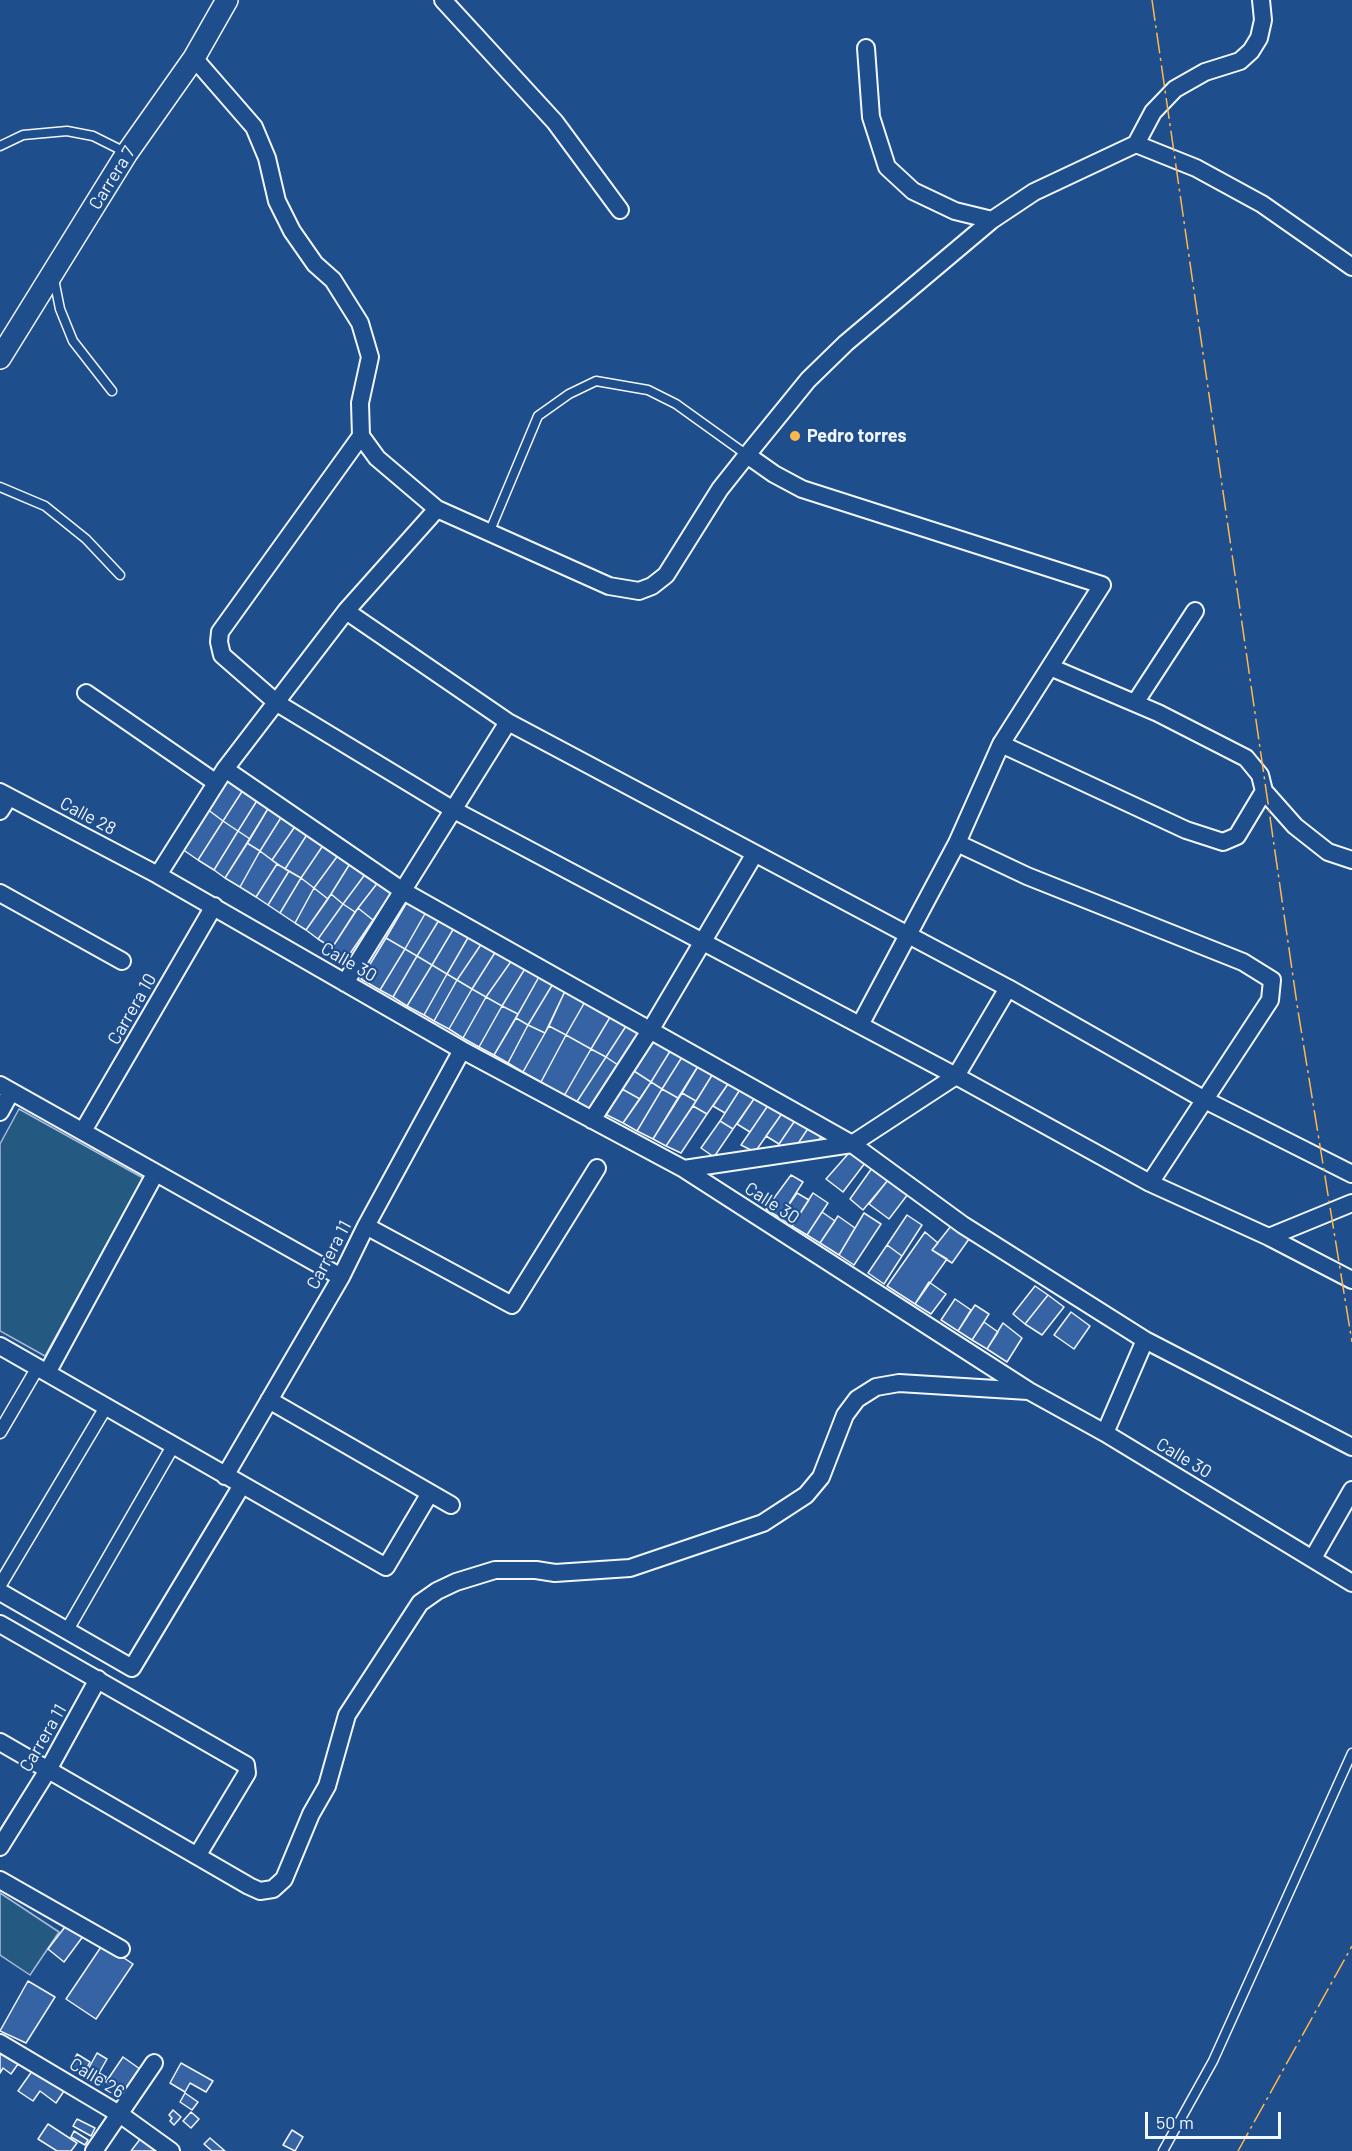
<!DOCTYPE html>
<style>
body{margin:0}
#map{position:relative;width:1352px;height:2151px;overflow:hidden;background:#1f4e8c;font-family:Barlow,sans-serif}
canvas{display:block}
.scale{position:absolute;left:1145px;top:2112px;width:136px;height:27px;box-sizing:border-box;border:3px solid #f2f6ff;border-top:0;padding-left:8px;font-size:18px;line-height:21px;white-space:nowrap;color:#f2f6ff;-webkit-text-stroke:4px #1f4e8c;paint-order:stroke}
</style>
<div id="map">
<canvas width="1352" height="2151"></canvas>
<div class="scale">50 m</div>
</div>
<script>
const g = document.querySelector('canvas').getContext('2d');
g.lineJoin = 'round';
function fillPath(path, color) { g.fillStyle = color; g.fill(path, 'evenodd'); }
const poly = rows => new Path2D(rows.map(r => 'M' + r).join(''));
function strokePath(path, color, width, dash) { g.strokeStyle = color; g.lineWidth = width; g.lineCap = dash ? 'butt' : 'round'; g.setLineDash(dash || []); g.stroke(path); }
function drawText(font, color, halo, rows, align = 'center') {
  g.font = font + ' Barlow,sans-serif'; g.lineWidth = 4.5; g.setLineDash([]); g.textBaseline = 'middle'; g.strokeStyle = halo; g.fillStyle = color; for (const [text, x, y, turn = 0] of rows) {
    g.save(); g.translate(x, y); g.rotate((+turn || 0) * Math.PI / 180); g.textAlign = isNaN(turn) ? turn : align; if (halo) g.strokeText(text, 0, 0); g.fillText(text, 0, 0); g.restore();
  }
}
const green = poly([
 [19,1109,143,1178,45,1356,0,1331,0,1144,19,1109],
 [0,1893,59,1932,30,1975,0,1955,0,1893]
]);
const building = poly([
 [227,779,243,790,223,821,207,809,227,779],
 [243,790,258,799,238,831,223,821,243,790],
 [258,799,269,807,250,839,238,831,258,799],
 [269,807,282,816,260,851,247,843,269,807],
 [207,809,223,821,198,860,182,849,207,809],
 [282,816,296,825,272,860,260,851,282,816],
 [223,821,238,831,214,870,198,860,223,821],
 [296,825,308,833,285,869,272,860,296,825],
 [238,831,250,839,225,878,214,870,238,831],
 [308,833,324,844,301,878,285,869,308,833],
 [247,843,260,851,240,887,225,878,247,843],
 [324,844,339,854,314,888,301,878,324,844],
 [260,851,277,864,256,897,240,887,260,851],
 [339,854,351,862,328,899,314,888,339,854],
 [351,862,366,873,343,904,331,894,351,862],
 [277,864,289,871,268,905,256,897,277,864],
 [289,871,301,878,280,913,268,905,289,871],
 [366,873,379,881,355,912,343,904,366,873],
 [301,878,314,888,295,923,280,913,301,878],
 [379,881,393,891,373,920,358,908,379,881],
 [314,888,328,899,306,930,295,923,314,888],
 [331,894,343,904,318,939,306,930,331,894],
 [407,902,426,912,405,949,386,938,407,902],
 [343,904,355,912,332,948,318,939,343,904],
 [358,908,373,920,347,958,332,948,358,908],
 [426,912,439,920,417,956,405,949,426,912],
 [439,920,454,928,432,965,417,956,439,920],
 [454,928,469,936,447,974,432,965,454,928],
 [469,936,482,943,457,980,447,974,469,936],
 [386,938,405,949,380,990,361,979,386,938],
 [482,943,496,951,472,989,457,980,482,943],
 [405,949,417,956,393,997,380,990,405,949],
 [496,951,512,960,486,997,472,989,496,951],
 [417,956,432,965,407,1006,393,997,417,956],
 [512,960,526,967,502,1006,486,997,512,960],
 [432,965,447,974,424,1015,407,1006,432,965],
 [526,967,540,975,518,1014,502,1006,526,967],
 [447,974,457,980,434,1021,424,1015,447,974],
 [540,975,554,982,528,1025,516,1018,540,975],
 [457,980,472,989,449,1029,434,1021,457,980],
 [554,982,566,989,545,1033,528,1025,554,982],
 [472,989,486,997,463,1038,449,1029,472,989],
 [566,989,586,1000,566,1035,549,1026,566,989],
 [486,997,502,1006,479,1047,463,1038,486,997],
 [586,1000,612,1014,591,1049,566,1035,586,1000],
 [502,1006,518,1014,494,1055,479,1047,502,1006],
 [612,1014,628,1023,606,1057,591,1049,612,1014],
 [516,1018,528,1025,508,1063,494,1055,516,1018],
 [628,1023,643,1032,621,1067,606,1057,628,1023],
 [528,1025,545,1033,523,1072,508,1063,528,1025],
 [549,1026,566,1035,541,1082,523,1072,549,1026],
 [566,1035,591,1049,564,1096,541,1082,566,1035],
 [656,1038,672,1048,651,1082,634,1071,656,1038],
 [672,1048,684,1054,662,1089,651,1082,672,1048],
 [591,1049,606,1057,576,1103,564,1096,591,1049],
 [684,1054,700,1063,678,1098,662,1089,684,1054],
 [606,1057,621,1067,590,1111,576,1103,606,1057],
 [700,1063,714,1072,696,1101,682,1093,700,1063],
 [634,1071,651,1082,640,1099,622,1089,634,1071],
 [714,1072,730,1081,707,1114,693,1106,714,1072],
 [730,1081,741,1088,725,1113,713,1106,730,1081],
 [651,1082,662,1089,637,1131,623,1123,651,1082],
 [741,1088,756,1096,733,1129,720,1121,741,1088],
 [622,1089,640,1099,623,1123,605,1114,622,1089],
 [662,1089,678,1098,653,1139,637,1131,662,1089],
 [682,1093,696,1101,666,1146,653,1139,682,1093],
 [756,1096,769,1104,750,1132,737,1124,756,1096],
 [769,1104,783,1112,755,1152,741,1145,769,1104],
 [693,1106,707,1114,681,1153,666,1146,693,1106],
 [783,1112,796,1119,779,1144,766,1136,783,1112],
 [796,1119,809,1127,795,1148,775,1150,796,1119],
 [720,1121,733,1129,714,1157,701,1148,720,1121],
 [809,1127,823,1135,813,1146,795,1148,809,1127],
 [852,1153,865,1163,843,1192,826,1179,848,1154,852,1153],
 [872,1168,888,1180,863,1210,850,1199,872,1168],
 [791,1175,803,1182,780,1218,766,1209,791,1175],
 [888,1180,908,1194,889,1219,869,1204,888,1180],
 [797,1193,809,1200,792,1226,780,1218,797,1193],
 [813,1193,828,1203,807,1235,792,1226,813,1193],
 [822,1212,835,1221,820,1243,807,1235,822,1212],
 [864,1213,881,1224,854,1265,839,1255,864,1213],
 [907,1215,922,1225,902,1256,887,1245,907,1215],
 [838,1216,855,1228,839,1255,820,1243,838,1216],
 [951,1226,969,1239,952,1263,932,1250,951,1226],
 [925,1232,938,1243,932,1250,947,1259,915,1304,887,1286,925,1232],
 [887,1245,902,1256,884,1284,868,1273,887,1245],
 [929,1282,946,1294,931,1314,915,1304,929,1282],
 [1035,1286,1048,1295,1025,1324,1013,1314,1035,1286],
 [1048,1295,1064,1307,1042,1335,1025,1324,1048,1295],
 [955,1299,971,1310,958,1331,941,1320,955,1299],
 [975,1305,989,1314,972,1340,958,1331,975,1305],
 [1071,1312,1090,1326,1074,1349,1054,1335,1071,1312],
 [984,1322,998,1332,987,1349,972,1340,984,1322],
 [1003,1323,1022,1338,1007,1362,987,1349,1003,1323],
 [68,1923,84,1935,64,1962,48,1949,68,1923],
 [103,1944,133,1964,96,2019,66,1999,103,1944],
 [28,1981,55,1997,26,2043,0,2031,28,1981],
 [0,2051,18,2064,11,2074,3,2068,0,2073,0,2051],
 [97,2053,107,2059,99,2073,106,2077,102,2085,85,2075,97,2053],
 [77,2054,90,2062,83,2075,70,2067,77,2054],
 [123,2057,140,2069,124,2094,106,2082,123,2057],
 [181,2063,213,2081,206,2092,190,2083,185,2092,170,2083,181,2063],
 [35,2067,66,2088,56,2103,40,2091,33,2101,18,2091,35,2067],
 [185,2093,198,2102,192,2110,180,2102,185,2093],
 [173,2110,181,2117,174,2125,170,2121,172,2118,169,2115,173,2110],
 [191,2112,199,2119,191,2128,183,2121,191,2112],
 [77,2119,95,2128,91,2136,73,2126,77,2119],
 [48,2124,77,2143,71,2151,57,2151,38,2139,48,2124],
 [292,2130,303,2137,295,2151,283,2145,292,2130],
 [74,2131,88,2140,85,2145,71,2137,74,2131],
 [141,2138,159,2151,131,2151,141,2138],
 [210,2138,225,2151,212,2151,204,2144,210,2138]
]);
const service = poly([
 [0,146,23,135,67,131,93,136,127,153],
 [54,279,60,309,73,341,112,391],
 [0,487,45,506,86,539,120,575],
 [489,533,538,416,569,394,596,381,648,390,676,404,747,455],
 [1163,2151,1213,2061,1352,1753]
]);
const pedestrian = poly([
 [0,1432,38,1367],
 [0,1585,106,1407],
 [67,1630,173,1446]
]);
const minor = poly([
 [443,0,555,122,620,210],
 [866,48,871,117,887,167,913,191,955,211,992,220],
 [194,58,254,127,267,158,277,201,292,231,315,264,333,280,360,323,370,357,360,403,361,436,377,458,437,509,609,586,639,591,652,586,666,575,720,489,747,455,808,380,846,343,992,220,1034,192,1136,144,1153,112,1175,89,1205,72,1240,61,1251,51,1259,38,1263,20,1261,0],
 [1136,144,1196,168,1262,204,1352,267],
 [361,436,220,632,219,642,222,655,277,703,452,809,956,1076,1150,1183,1269,1237,1352,1280],
 [747,455,774,474,802,489,1102,585,1001,744,957,843,860,1025],
 [346,611,508,722,1008,988,1205,1100,1352,1174],
 [1050,667,1158,713,1246,758,1260,775,1264,791,1295,826,1328,852,1352,860],
 [86,693,215,782],
 [1135,703,1195,611],
 [1001,744,1186,830,1223,842,1237,836,1264,791],
 [225,769,403,891,852,1144,963,1225,1145,1340,1352,1447],
 [0,792,158,875,462,1050,684,1169,1029,1391,1105,1433,1352,1583],
 [0,811,9,797],
 [957,843,1027,876,1243,962,1272,980,1270,1000,1150,1183],
 [158,875,225,769,346,611,437,509],
 [0,893,122,961],
 [345,983,508,722],
 [0,1085,341,1277],
 [0,1112,11,1092],
 [592,1120,651,1029,754,855],
 [83,1131,214,906],
 [684,1169,852,1144,956,1076,1008,988],
 [366,1226,512,1305,597,1168],
 [1269,1237,1352,1203],
 [0,1346,386,1567,430,1493],
 [47,1373,155,1174],
 [269,1400,451,1505],
 [1105,1433,1145,1340],
 [225,1476,341,1277,366,1226,462,1050],
 [1313,1558,1352,1490],
 [0,1592,132,1668,242,1485],
 [0,1624,246,1765,247,1773,197,1856],
 [0,1742,249,1886,260,1891,273,1889,284,1879,311,1814,327,1786,347,1715,420,1603,437,1591,456,1582,495,1570,536,1570,555,1573,630,1568,763,1523,806,1495,821,1477,845,1415,857,1399,876,1387,899,1383,1028,1391],
 [0,1847,48,1770,98,1679],
 [0,1880,121,1949],
 [0,2043,121,2115,171,2151],
 [94,2151,154,2063]
]);
const tertiary = poly([
 [0,358,127,153,194,58,227,0]
]);
const power = poly([
 [1152,0,1298,1011,1352,1342],
 [1238,2151,1352,1946]
]);
const markers = [
 [795,436,6,"#ffb74d"]
];
const streetNames = [
 ["Carrera 7",112,178,-58],
 ["Calle 28",88,816,28],
 ["Calle 30",349,962,30],
 ["Carrera 10",132,1009,-60],
 ["Calle 30",772,1203,33],
 ["Carrera 11",329,1255,-62],
 ["Calle 30",1184,1458,31],
 ["Carrera 11",43,1738,-60],
 ["Calle 26",97,2078,31]
];
const poiNames = [
 ["Pedro torres",807,436]
];
fillPath(green, '#245a82');
strokePath(green, '#a8bbd7', 1.5);
fillPath(building, '#3563a3');
strokePath(building, '#f2f6ff', 1.5);
strokePath(service, '#f2f6ff', 11);
strokePath(pedestrian, '#f2f6ff', 15);
strokePath(minor, '#f2f6ff', 20);
strokePath(tertiary, '#f2f6ff', 24);
strokePath(service, '#1f4e8c', 8);
strokePath(pedestrian, '#1f4e8c', 12);
strokePath(minor, '#1f4e8c', 16);
strokePath(tertiary, '#1f4e8c', 21);
strokePath(power, '#ffb74d', 1.5, [21, 4.5, 3, 4.5]);
for (const [x, y, r, color] of markers) { const dot = new Path2D(); dot.arc(x, y, r, 0, 2 * Math.PI); g.fillStyle = color; g.fill(dot); strokePath(dot, '#1f4e8c', 2); }
drawText('18px', '#f2f6ff', '#1f4e8c', streetNames);
drawText('bold 18px', '#f2f6ff', '#1f4e8c', poiNames, 'left');
</script>
